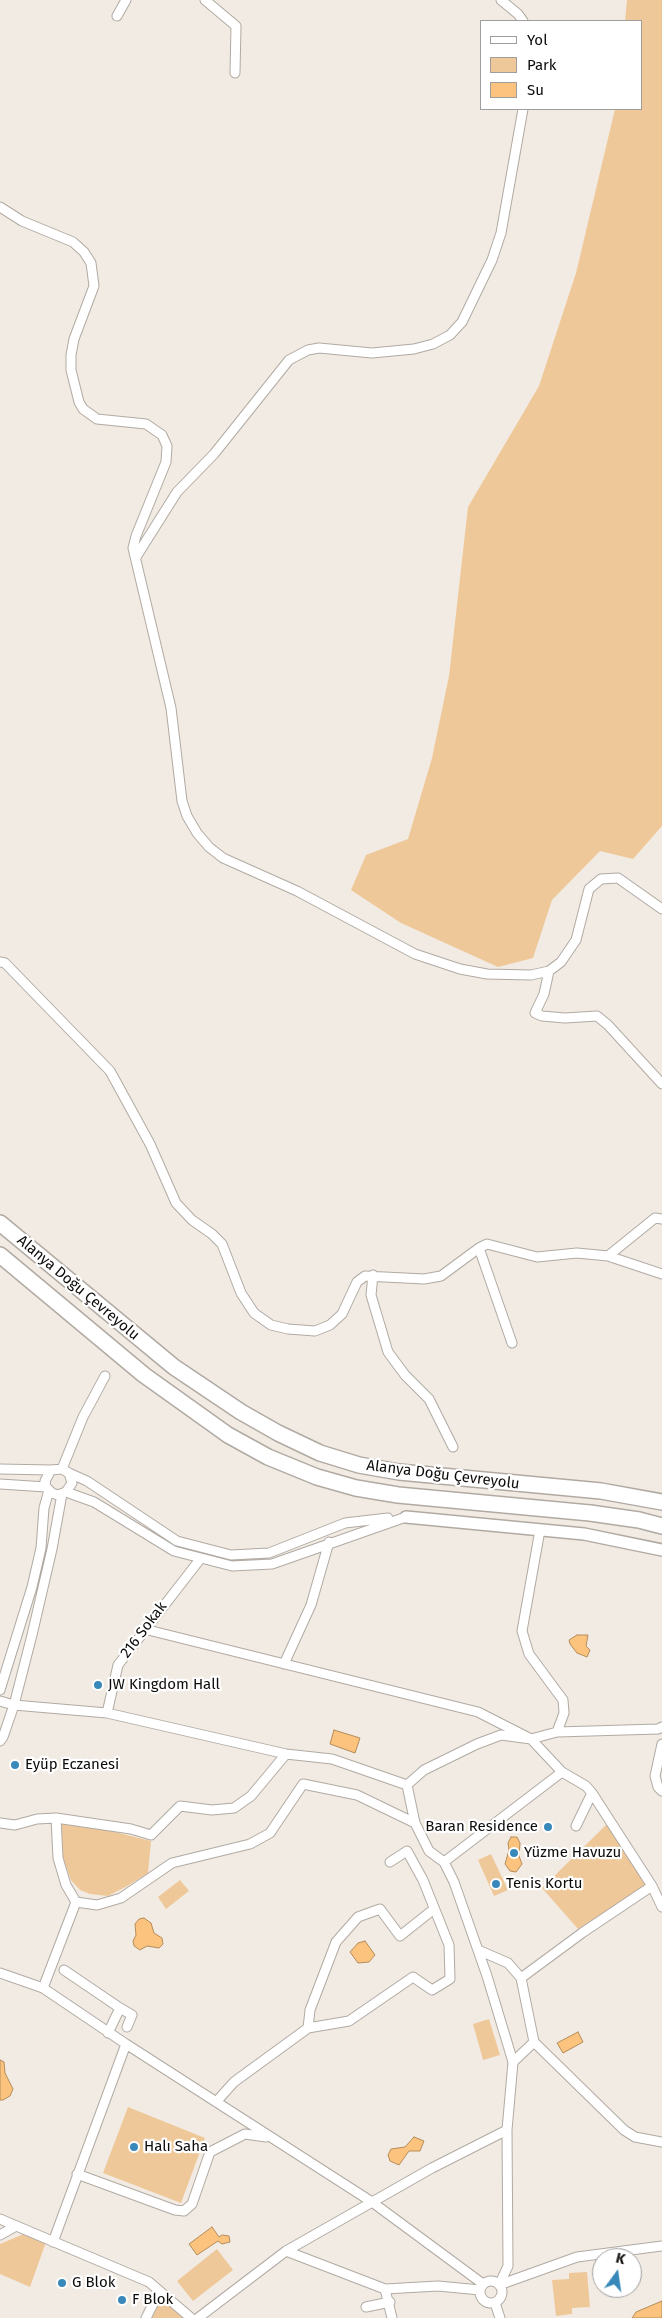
<!DOCTYPE html>
<meta charset="utf-8">
<style>
body{margin:0}
#map{position:relative;width:662px;height:2318px;overflow:hidden;background:#f2ebe3;font-family:"Fira Sans",sans-serif}
canvas{display:block}
.legend{position:absolute;left:480px;top:20px;width:162px;height:90px;box-sizing:border-box;background:#fff;border:1px solid #9f9e9d;margin:0;padding:6px 9px;list-style:none;font-size:15px;color:#0e0c0a}
.legend li{display:flex;align-items:center;gap:10px;height:25px}
.legend b{width:25px;border:1px solid #9f9e9d}
.north{position:absolute;left:592px;top:2248px;width:50px;height:50px;box-sizing:border-box;background:#fff;border:1px solid #9f9e9d;border-radius:50%;rotate:14deg;font-size:14px;font-weight:700;line-height:20px;text-align:center;color:#0e0c0a}
.north::after{content:'';display:block;margin:auto;width:18px;height:22px;background:#3988ba;clip-path:polygon(50% 0,100% 100%,50% 72%,0 100%)}
</style>
<div id="map">
<canvas width="662" height="2318"></canvas>
<ul class="legend">
<li><b style="height:6px;background:#fff"></b>Yol</li>
<li><b style="height:14px;background:#efc89a"></b>Park</li>
<li><b style="height:14px;background:#fbc37d"></b>Su</li>
</ul>
<div class="north">K</div>
</div>
<script>
const g = document.querySelector('canvas').getContext('2d');
g.lineJoin = 'round';
function fillPath(path, color) { g.fillStyle = color; g.fill(path, 'evenodd'); }
const poly = rows => new Path2D(rows.map(r => 'M' + r).join(''));
function strokePath(path, color, width, dash) { g.strokeStyle = color; g.lineWidth = width; g.lineCap = dash ? 'butt' : 'round'; g.setLineDash(dash || []); g.stroke(path); }
function drawText(font, color, halo, rows, align = 'center') {
  g.font = font + ' "Fira Sans",sans-serif'; g.lineWidth = 4.5; g.setLineDash([]); g.textBaseline = 'middle'; g.strokeStyle = halo; g.fillStyle = color; for (const [text, x, y, turn = 0] of rows) {
    g.save(); g.translate(x, y); g.rotate((+turn || 0) * Math.PI / 180); g.textAlign = isNaN(turn) ? turn : align; if (halo) g.strokeText(text, 0, 0); g.fillText(text, 0, 0); g.restore();
  }
}
const green = poly([
 [627,0,662,0,662,826,633,859,600,851,552,900,533,958,498,967,401,923,351,890,366,855,408,839,432,758,449,676,468,507,539,386,576,273,615,109,641,109,641,21,625,21],
 [61,1822,103,1829,151,1841,148,1873,129,1885,108,1896,90,1894,80,1890,71,1880,63,1858],
 [608,1823,647,1885,578,1929,542,1888],
 [491,1854,508,1890,494,1896,478,1860],
 [180,1880,189,1891,166,1909,158,1897],
 [489,2019,500,2055,483,2060,473,2024],
 [128,2107,205,2138,181,2203,103,2173],
 [26,2233,46,2242,30,2287,0,2274,0,2244],
 [217,2249,233,2270,193,2301,177,2281],
 [587,2272,590,2307,572,2308,572,2314,556,2316,552,2280,569,2279,569,2273],
 [160,2297,186,2318,150,2318]
]);
const water = poly([
 [577,1635,588,1635,586,1646,590,1650,587,1657,577,1653,570,1644,569,1640,577,1635],
 [334,1730,360,1738,355,1753,330,1744,334,1730],
 [511,1837,517,1837,520,1843,519,1856,522,1864,516,1872,510,1871,505,1864,509,1850,508,1843,511,1837],
 [144,1918,151,1923,154,1933,162,1938,163,1944,159,1948,147,1946,140,1950,134,1946,133,1941,136,1935,135,1924,139,1919,144,1918],
 [365,1941,375,1955,369,1962,358,1963,350,1952,358,1943,365,1941],
 [578,2032,583,2042,563,2053,557,2043,578,2032],
 [0,2060,4,2062,5,2073,13,2089,10,2096,3,2100,0,2100,0,2060],
 [414,2137,424,2141,420,2151,409,2151,399,2165,390,2161,388,2155,391,2149,405,2147,414,2137],
 [212,2227,219,2237,222,2235,229,2236,230,2242,222,2244,218,2241,197,2255,189,2244,212,2227],
 [662,2301,662,2318,632,2318,636,2312,662,2301]
]);
const minor = poly([
 [205,0,236,26,235,73],
 [501,0,518,14,523,21],
 [117,16,126,0],
 [0,207,22,221,73,242,84,252,91,263,94,286,74,339,71,355,71,370,79,402,83,409,97,419,146,424,162,435,167,446,166,462,136,536,133,548,171,708,182,801,187,816,197,833,209,847,223,858,297,891,415,954,460,969,487,974,531,975,549,971,561,962,576,940,589,889,601,879,618,878,662,909],
 [136,557,177,492,214,454,289,360,308,350,319,348,372,353,414,349,433,344,450,335,462,322,492,260,501,233,523,109],
 [0,962,5,963,110,1071,150,1144,176,1203,192,1220,212,1234,222,1244,241,1293,254,1313,271,1325,288,1329,315,1331,330,1325,342,1314,357,1282,365,1276,424,1279,441,1276,479,1248,487,1244,537,1257,577,1253,608,1256,662,1274],
 [549,971,544,994,535,1013,542,1016,565,1018,597,1016,608,1025,662,1084],
 [479,1248,512,1343],
 [608,1256,655,1218,662,1219],
 [373,1275,371,1295,388,1352,405,1375,429,1399,453,1447],
 [0,1469,51,1470],
 [62,1469,83,1417,105,1376],
 [69,1473,87,1481,177,1541,231,1555,269,1553,345,1523,388,1518],
 [0,1484,46,1487],
 [66,1492,72,1483,69,1473,62,1469,51,1470,45,1481,46,1487,52,1493,58,1495,66,1492,94,1502,174,1551,232,1566,272,1564,406,1517],
 [540,1530,522,1631,529,1654,563,1700,564,1713,557,1732],
 [144,1629,478,1712,531,1739,562,1772,586,1786,592,1793,652,1886,662,1907],
 [284,1664,311,1605,329,1542],
 [0,1690,32,1587,41,1548,44,1508,49,1490],
 [0,1701,14,1705,107,1713,286,1754,332,1759,407,1785,415,1823,429,1851,444,1862,454,1882,487,1976,513,2062,507,2130,508,2266,499,2285],
 [107,1713,118,1665,201,1558],
 [0,1741,3,1737,14,1705,32,1635,52,1549,62,1494],
 [662,1744,655,1776,658,1787,662,1791],
 [407,1785,424,1770,477,1744,501,1735,531,1739,557,1732,658,1729,662,1727],
 [56,1818,131,1829,151,1835,180,1806,212,1810,234,1808,251,1796,286,1754],
 [0,1823,15,1825,37,1819,56,1818,58,1858,66,1885,76,1902,97,1905,121,1898,172,1863,250,1844,270,1833,303,1784,357,1795,415,1823],
 [576,1826,592,1793],
 [444,1862,562,1772],
 [478,1950,508,1963,521,1978,534,2042,513,2062],
 [64,1970,120,2008,108,2033],
 [0,1973,43,1988,126,2044,372,2202,483,2284],
 [521,1978,582,1933,652,1886],
 [43,1988,76,1902],
 [120,2008,132,2015,127,2027],
 [308,2028,310,2010,336,1942,358,1917,380,1909,400,1936,434,1909],
 [534,2042,624,2130,635,2137,662,2142],
 [216,2102,234,2082,308,2028,349,2021,413,1977,432,1990,450,1979,449,1945,423,1880,407,1851,390,1862],
 [77,2174,175,2210,184,2211,192,2204,210,2152,245,2134,266,2137],
 [0,2219,149,2282,191,2318],
 [0,2235,16,2226],
 [53,2242,126,2044],
 [286,2251,385,2289,438,2286,480,2290],
 '480 2292a11 11 0 1 1 22 0a11 11 0 1 1-22 0Z',
 [499,2285,577,2257,662,2246],
 [385,2289,392,2318],
 [495,2303,500,2318],
 [366,2307,390,2302],
 [146,2318,159,2292],
 [198,2318,286,2251,432,2168,507,2130]
]);
const tertiary = poly([
 [406,1517,584,1534,662,1550]
]);
const trunk = poly([
 [0,1223,174,1367,241,1412,278,1433,320,1453,359,1465,399,1472,601,1491,662,1502],
 [0,1255,144,1375,228,1435,268,1457,317,1477,356,1488,398,1495,590,1513,639,1520,662,1526]
]);
const markers = [
 [98,1685,5,"#3988ba"],
 [15,1765,5,"#3988ba"],
 [548,1827,5,"#3988ba"],
 [514,1853,5,"#3988ba"],
 [496,1884,5,"#3988ba"],
 [134,2147,5,"#3988ba"],
 [62,2283,5,"#3988ba"],
 [122,2300,5,"#3988ba"]
];
const streetNames = [
 ["Alanya Doğu Çevreyolu",78,1288,40],
 ["Alanya Doğu Çevreyolu",443,1475,7],
 ["216 Sokak",144,1630,-53]
];
const poiNames = [
 ["JW Kingdom Hall",108,1685],
 ["Eyüp Eczanesi",25,1765],
 ["Baran Residence",538,1827,"right"],
 ["Yüzme Havuzu",524,1853],
 ["Tenis Kortu",506,1884],
 ["Halı Saha",144,2147],
 ["G Blok",72,2283],
 ["F Blok",132,2300]
];
fillPath(green, '#efc89a');
fillPath(water, '#fbc37d');
strokePath(water, '#b48c5a', 1);
strokePath(minor, '#b1aaa3', 11);
strokePath(tertiary, '#b1aaa3', 14);
strokePath(trunk, '#b1aaa3', 18);
strokePath(minor, '#fff', 9);
strokePath(tertiary, '#fff', 11);
strokePath(trunk, '#fff', 15);
for (const [x, y, r, color] of markers) { const dot = new Path2D(); dot.arc(x, y, r, 0, 2 * Math.PI); g.fillStyle = color; g.fill(dot); strokePath(dot, '#fff', 2); }
drawText('15px', '#0e0c0a', '#fff', streetNames);
drawText('15px', '#0e0c0a', '#fff', poiNames, 'left');
</script>
